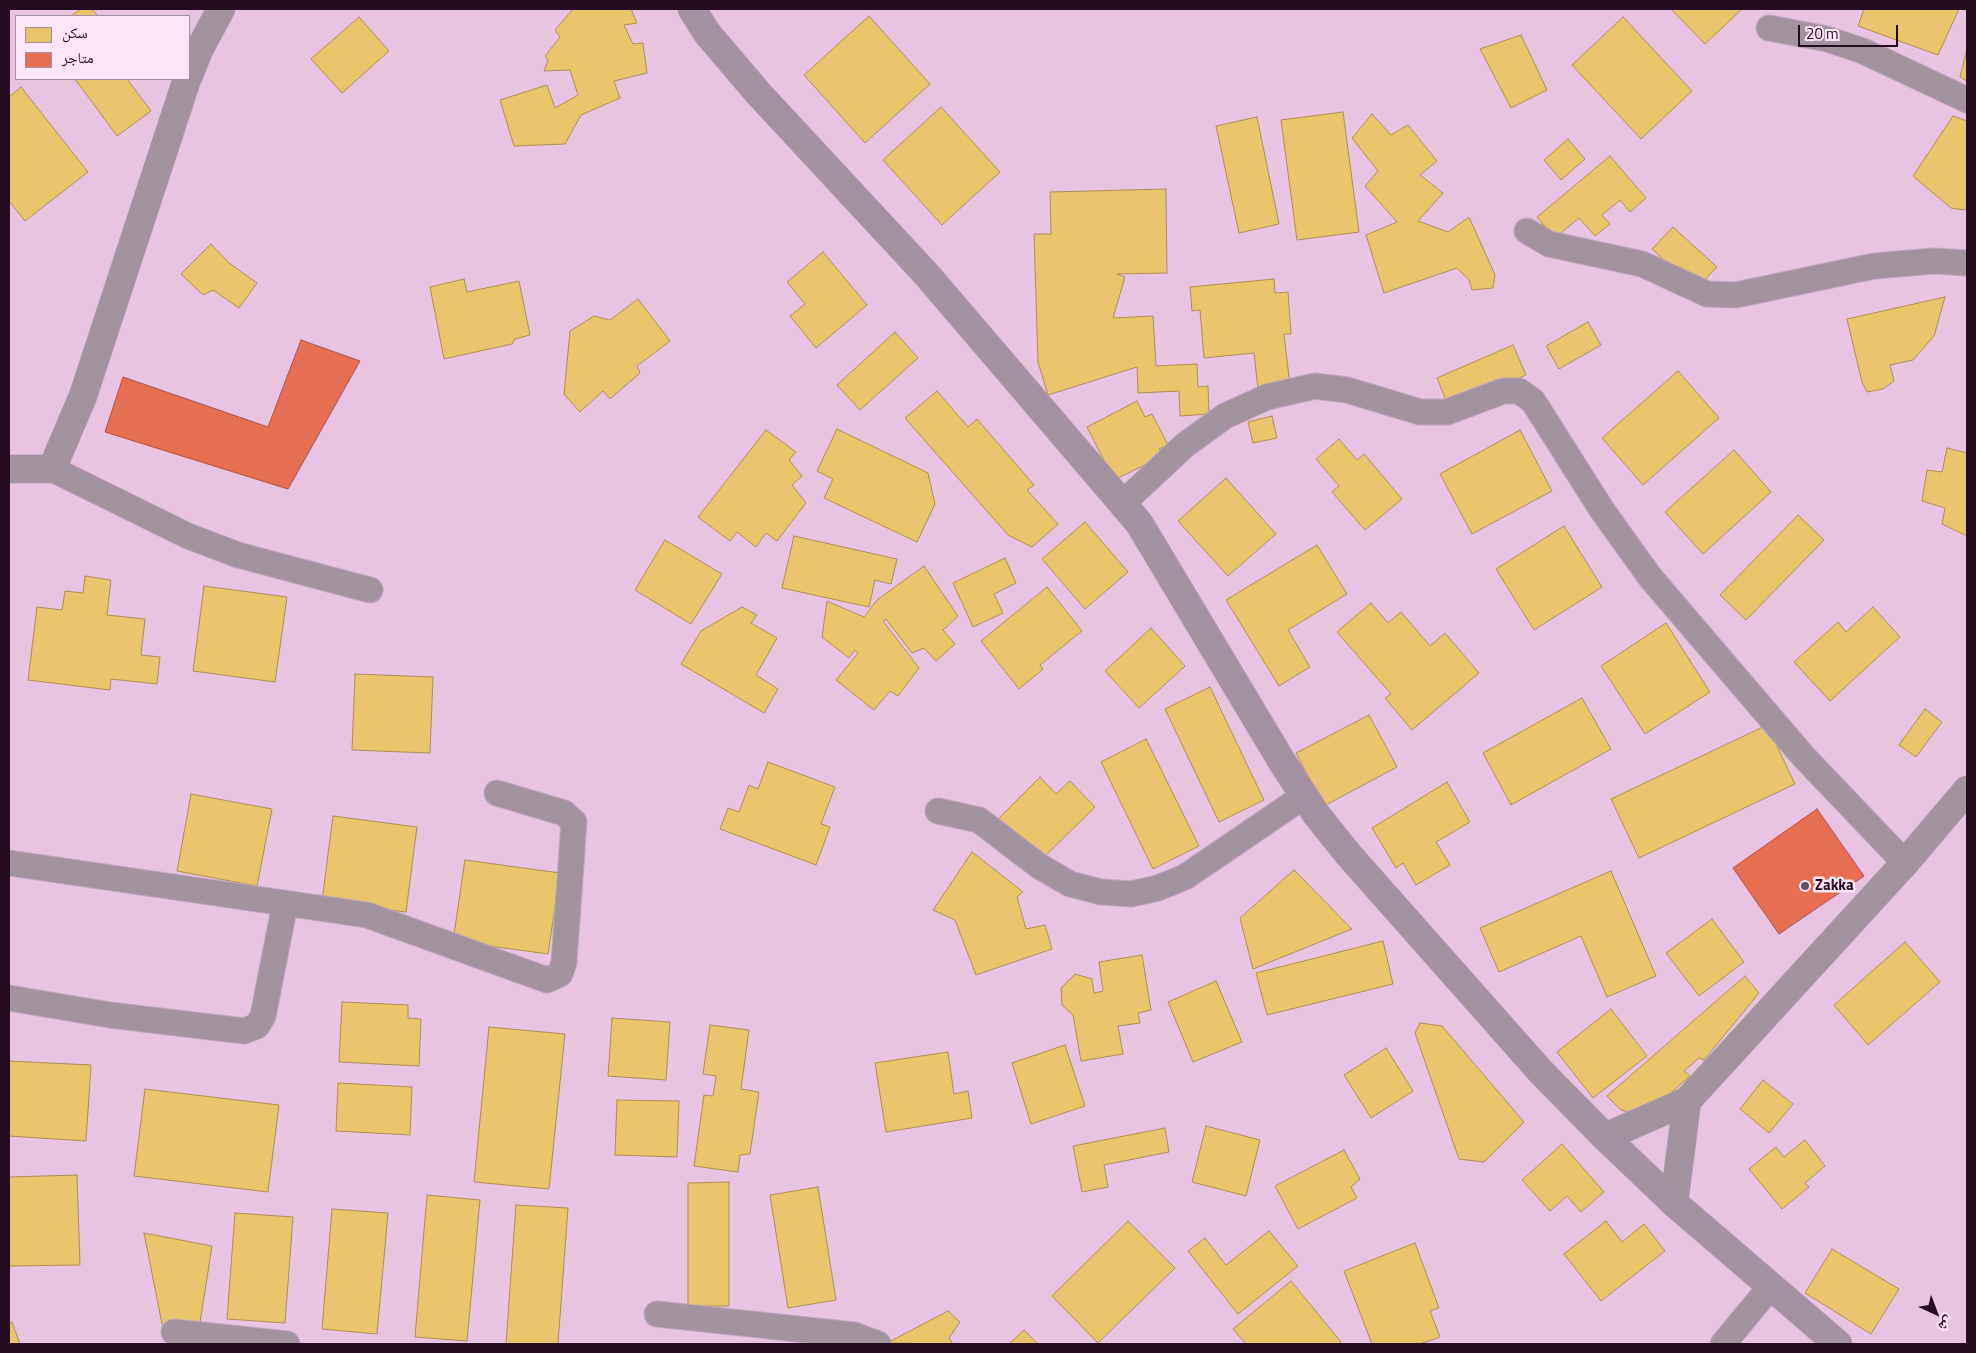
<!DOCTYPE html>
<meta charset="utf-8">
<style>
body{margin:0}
#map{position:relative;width:1976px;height:1353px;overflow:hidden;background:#e9c3e2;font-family:"Titillium Web","Noto Naskh Arabic",sans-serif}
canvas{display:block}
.frame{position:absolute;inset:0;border:10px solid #250c21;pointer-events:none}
.legend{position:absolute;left:15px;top:15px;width:175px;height:65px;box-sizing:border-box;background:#fde6f7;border:1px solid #a78fa1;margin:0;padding:6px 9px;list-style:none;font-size:15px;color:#250c21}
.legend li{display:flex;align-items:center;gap:10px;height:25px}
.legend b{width:25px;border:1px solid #a78fa1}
.north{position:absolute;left:1911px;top:1288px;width:50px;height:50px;-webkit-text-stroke:4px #fde6f7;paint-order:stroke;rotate:137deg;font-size:14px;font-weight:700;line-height:20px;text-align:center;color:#250c21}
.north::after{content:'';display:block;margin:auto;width:18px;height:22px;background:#250c21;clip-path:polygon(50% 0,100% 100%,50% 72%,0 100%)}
.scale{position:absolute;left:1798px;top:25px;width:100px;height:22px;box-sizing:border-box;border:2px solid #250c21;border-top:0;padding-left:6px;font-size:15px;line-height:18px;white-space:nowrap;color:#250c21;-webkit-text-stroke:4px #fde6f7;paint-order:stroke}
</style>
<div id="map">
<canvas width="1976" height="1353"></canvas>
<div class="frame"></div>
<ul class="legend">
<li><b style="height:14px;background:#e9c46a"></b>سكن</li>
<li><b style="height:14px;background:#e76f51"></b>متاجر</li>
</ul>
<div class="north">ش</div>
<div class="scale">20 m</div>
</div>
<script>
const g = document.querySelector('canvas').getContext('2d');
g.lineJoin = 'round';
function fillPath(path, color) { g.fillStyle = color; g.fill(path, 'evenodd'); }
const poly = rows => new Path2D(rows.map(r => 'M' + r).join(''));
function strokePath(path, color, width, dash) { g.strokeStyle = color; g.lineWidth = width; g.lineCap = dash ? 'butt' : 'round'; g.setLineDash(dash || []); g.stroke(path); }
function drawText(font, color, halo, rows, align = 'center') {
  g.font = font + ' "Titillium Web",sans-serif'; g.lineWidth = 5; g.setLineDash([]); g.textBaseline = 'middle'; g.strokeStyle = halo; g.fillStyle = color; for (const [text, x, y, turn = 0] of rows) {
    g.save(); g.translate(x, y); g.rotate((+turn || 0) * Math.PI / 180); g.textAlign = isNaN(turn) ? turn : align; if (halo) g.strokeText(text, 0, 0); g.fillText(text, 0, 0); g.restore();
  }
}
const homes = poly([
 [81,9,92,9,98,16,71,16,81,9],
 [573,9,631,9,637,23,624,25,633,44,643,43,647,73,614,81,620,98,581,115,565,144,514,146,500,100,547,85,555,108,578,95,570,70,544,71,548,60,545,56,560,37,555,30,573,9],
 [1671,9,1742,9,1705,44,1671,9],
 [1864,9,1959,9,1938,55,1858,26,1864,9],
 [869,16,930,84,865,143,804,75,869,16],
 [359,17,389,51,342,93,311,59,359,17],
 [1623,17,1692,91,1641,139,1572,65,1623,17],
 [1521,35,1547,90,1511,108,1480,49,1521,35],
 [1967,49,1967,81,1960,77,1967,49],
 [75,79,127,79,151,111,117,136,75,79],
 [21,87,88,172,25,221,9,201,9,97,21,87],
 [941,107,1000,172,942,225,883,160,941,107],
 [1343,112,1359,232,1297,240,1281,120,1343,112],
 [1372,114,1391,135,1408,125,1437,161,1420,175,1443,193,1418,221,1448,232,1469,217,1495,275,1493,288,1472,290,1469,280,1457,268,1384,293,1366,235,1397,222,1365,186,1378,171,1352,138,1372,114],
 [1953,116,1967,121,1967,208,1964,210,1951,208,1913,176,1953,116],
 [1257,117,1279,224,1239,233,1216,126,1257,117],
 [1568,139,1585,159,1561,180,1544,160,1568,139],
 [1610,156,1646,198,1630,212,1620,200,1602,215,1610,224,1595,236,1579,218,1555,238,1537,217,1610,156],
 [1166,189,1167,273,1117,274,1125,277,1113,318,1153,316,1156,366,1197,364,1198,387,1208,386,1209,414,1180,416,1179,391,1138,393,1137,367,1048,395,1038,362,1034,234,1051,234,1050,192,1166,189],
 [1673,227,1717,267,1696,289,1652,249,1673,227],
 [211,244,229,263,257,283,239,308,213,290,203,295,181,274,211,244],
 [823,252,867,305,816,348,790,316,805,304,787,282,823,252],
 [464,279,467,292,519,281,530,335,515,339,512,344,444,359,430,287,464,279],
 [1274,279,1275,293,1288,292,1291,334,1284,334,1290,386,1258,389,1254,353,1204,358,1200,310,1192,311,1190,287,1274,279],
 [1945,297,1934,336,1913,360,1890,365,1894,381,1883,389,1867,392,1862,382,1847,319,1945,297],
 [638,299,670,341,637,366,640,373,610,399,603,391,580,412,564,394,570,331,594,316,610,320,638,299],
 [1588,322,1601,345,1559,369,1546,346,1588,322],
 [895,332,918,358,860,410,837,385,895,332],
 [1513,345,1526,375,1449,408,1437,378,1513,345],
 [1678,371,1719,418,1643,485,1602,438,1678,371],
 [937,391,968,427,977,419,1034,485,1027,490,1058,524,1032,547,1008,535,905,418,937,391],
 [1137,401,1145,417,1152,414,1168,445,1159,449,1163,456,1114,480,1087,427,1137,401],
 [1272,416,1277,438,1253,443,1248,422,1272,416],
 [837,429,928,473,935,504,917,542,824,498,833,479,817,471,837,429],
 [766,430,796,452,789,460,802,476,792,485,806,503,777,541,766,533,756,547,737,532,730,541,698,517,766,430],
 [1520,430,1552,491,1472,534,1440,474,1520,430],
 [1339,439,1357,460,1364,454,1402,499,1365,530,1332,492,1339,486,1316,459,1339,439],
 [1947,448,1967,453,1967,536,1942,524,1945,508,1922,501,1927,470,1942,472,1947,448],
 [1734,450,1771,492,1703,554,1665,512,1734,450],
 [1226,478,1276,534,1228,576,1178,521,1226,478],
 [1798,515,1824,540,1746,620,1720,595,1798,515],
 [1085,522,1128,572,1085,609,1042,559,1085,522],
 [1564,526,1602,587,1534,630,1496,569,1564,526],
 [794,536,897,559,891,584,875,580,869,607,782,588,794,536],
 [665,540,722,574,691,624,635,590,665,540],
 [1317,545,1347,594,1288,630,1310,667,1279,686,1226,600,1317,545],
 [1005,558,1016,583,994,594,1003,613,973,627,953,583,1005,558],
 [924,566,958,616,943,630,955,644,936,661,924,648,912,653,886,619,883,621,919,668,898,696,890,691,874,710,836,680,858,653,855,650,849,658,822,637,827,601,864,617,877,600,924,566],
 [85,576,111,580,107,615,145,619,141,655,160,657,157,684,111,679,110,690,28,680,37,607,62,610,65,591,83,593,85,576],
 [204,586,287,597,275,682,193,671,204,586],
 [1047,587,1082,631,1040,665,1043,669,1019,689,981,641,1047,587],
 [1371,603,1388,623,1401,612,1430,646,1445,633,1479,673,1412,730,1385,698,1391,694,1337,632,1371,603],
 [742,607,757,615,751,623,777,638,756,675,778,689,764,713,681,664,701,631,742,607],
 [1873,607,1900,637,1830,701,1794,662,1838,622,1846,632,1873,607],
 [1666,623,1710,692,1645,734,1601,666,1666,623],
 [1151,628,1185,666,1139,708,1105,671,1151,628],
 [355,674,433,677,430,753,352,750,355,674],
 [1210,687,1264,800,1219,822,1165,709,1210,687],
 [1582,698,1611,749,1511,805,1483,753,1582,698],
 [1925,709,1942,722,1916,757,1899,745,1925,709],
 [1369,715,1397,767,1324,806,1296,753,1369,715],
 [1767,725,1795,784,1639,858,1611,799,1767,725],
 [1146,739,1199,846,1153,869,1101,762,1146,739],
 [768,762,835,787,821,824,830,827,816,865,720,829,728,808,739,812,749,785,758,789,768,762],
 [1040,777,1056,794,1070,781,1095,807,1040,861,998,819,1040,777],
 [1447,782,1470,822,1436,842,1450,865,1416,885,1403,863,1396,868,1372,828,1447,782],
 [191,794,272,809,257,886,177,871,191,794],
 [333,816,417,827,406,912,322,901,333,816],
 [972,852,1023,892,1017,897,1026,929,1045,925,1052,949,976,975,955,920,933,910,972,852],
 [465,860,560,873,548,954,453,941,465,860],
 [1294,870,1352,929,1253,969,1240,918,1294,870],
 [1611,871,1656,976,1607,997,1581,936,1499,972,1480,928,1611,871],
 [1712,919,1744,962,1699,996,1666,953,1712,919],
 [1383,941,1393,984,1267,1015,1256,973,1383,941],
 [1905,942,1940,982,1868,1045,1834,1005,1905,942],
 [1142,955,1151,1010,1138,1013,1140,1023,1118,1026,1123,1054,1081,1061,1073,1015,1062,1005,1061,988,1075,974,1092,979,1094,993,1103,991,1099,962,1142,955],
 [1745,976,1759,993,1704,1060,1699,1058,1684,1071,1690,1076,1645,1116,1621,1110,1607,1096,1745,976],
 [1216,981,1242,1042,1193,1062,1168,1002,1216,981],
 [342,1002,408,1005,408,1018,421,1019,419,1066,339,1062,342,1002],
 [1611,1009,1647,1056,1593,1098,1557,1052,1611,1009],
 [612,1018,670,1022,666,1080,608,1076,612,1018],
 [1420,1023,1442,1026,1524,1122,1484,1162,1459,1159,1415,1033,1420,1023],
 [710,1025,749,1030,741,1089,759,1092,750,1154,740,1155,738,1172,694,1166,704,1095,713,1096,716,1076,703,1074,710,1025],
 [489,1027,565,1034,549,1189,474,1182,489,1027],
 [1065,1045,1085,1106,1031,1124,1012,1063,1065,1045],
 [1386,1048,1413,1091,1371,1118,1344,1075,1386,1048],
 [948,1052,954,1094,968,1091,972,1118,886,1132,875,1063,948,1052],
 [9,1061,91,1065,86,1141,9,1136,9,1061],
 [1763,1080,1793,1104,1769,1133,1740,1109,1763,1080],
 [338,1083,412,1087,410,1135,336,1131,338,1083],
 [145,1089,279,1105,268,1192,134,1176,145,1089],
 [617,1100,679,1101,677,1157,615,1155,617,1100],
 [1206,1126,1260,1140,1246,1196,1192,1182,1206,1126],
 [1165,1128,1169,1152,1104,1165,1108,1187,1082,1192,1073,1146,1165,1128],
 [1805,1140,1825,1166,1805,1183,1809,1187,1782,1209,1749,1169,1776,1147,1784,1157,1805,1140],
 [1562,1144,1604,1192,1581,1212,1567,1196,1550,1211,1522,1180,1562,1144],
 [1344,1150,1360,1179,1351,1187,1357,1198,1298,1229,1275,1186,1344,1150],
 [77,1175,80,1265,9,1266,9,1177,77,1175],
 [729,1182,729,1306,688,1306,688,1183,729,1182],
 [818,1187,836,1300,788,1308,770,1195,818,1187],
 [427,1195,480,1200,467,1341,415,1337,427,1195],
 [516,1205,568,1208,558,1344,506,1344,516,1205],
 [332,1209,388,1213,377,1334,322,1329,332,1209],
 [235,1213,293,1217,285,1323,227,1319,235,1213],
 [1128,1221,1175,1268,1098,1343,1052,1296,1128,1221],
 [1606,1221,1622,1242,1644,1224,1665,1251,1601,1301,1564,1254,1606,1221],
 [1269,1231,1298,1266,1238,1314,1188,1251,1205,1238,1226,1265,1269,1231],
 [144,1233,212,1246,199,1329,162,1324,144,1233],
 [1415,1243,1439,1308,1430,1311,1440,1337,1420,1344,1372,1344,1344,1271,1415,1243],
 [1832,1249,1899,1289,1871,1334,1805,1293,1832,1249],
 [1291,1281,1341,1342,1339,1344,1246,1344,1233,1329,1291,1281],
 [948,1311,960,1322,949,1338,953,1344,887,1343,948,1311],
 [12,1322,20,1344,9,1344,9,1324,12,1322],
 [1024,1330,1038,1344,1009,1344,1024,1330]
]);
const shops = poly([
 [301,340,360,361,288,489,105,432,123,377,268,427,301,340],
 [1817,809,1864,876,1779,934,1733,868,1817,809]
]);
const minor = poly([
 [1769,28,1827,39,1863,51,1967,100],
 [1527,231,1549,244,1642,264,1707,294,1736,295,1874,266,1934,261,1967,263],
 [52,469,188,536,238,555,370,590],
 [1123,503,1185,445,1225,416,1267,397,1315,386,1347,390,1420,412,1447,412,1503,391,1519,391,1533,401,1602,510,1650,577,1803,756,1905,863],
 [938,811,979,820,1039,866,1070,884,1101,892,1131,894,1158,888,1185,877,1304,796],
 [9,863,367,915,547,980,560,974,564,962,574,822,564,813,497,793],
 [9,998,110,1015,244,1031,257,1026,263,1016,285,904],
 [657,1314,854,1335,878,1344],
 [174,1332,287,1344],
 [1723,1344,1771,1286]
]);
const tertiary = poly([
 [189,75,199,50,221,9],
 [9,469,52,469,83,396,187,79],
 [1605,1137,1687,1101,1905,863,1967,790],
 [1674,1203,1687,1101]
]);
const secondary = poly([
 [692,9,707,33,758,93,927,275,1139,523,1281,760,1316,814,1348,854,1541,1072,1605,1137,1674,1203,1838,1344]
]);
const markers = [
 [1805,886,5,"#6a4c65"]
];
const poiNames = [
 ["Zakka",1815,886]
];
fillPath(homes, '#e9c46a');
strokePath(homes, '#ae8d54', 1);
fillPath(shops, '#e76f51');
strokePath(shops, '#ad5143', 1);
strokePath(minor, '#c2a5be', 27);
strokePath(tertiary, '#c2a5be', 29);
strokePath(secondary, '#c2a5be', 29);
strokePath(minor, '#a2939f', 25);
strokePath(tertiary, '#a2939f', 28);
strokePath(secondary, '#a491a1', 28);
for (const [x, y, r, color] of markers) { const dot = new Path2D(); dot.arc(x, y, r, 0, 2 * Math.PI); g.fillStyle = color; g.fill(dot); strokePath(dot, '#fde6f7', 2); }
drawText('bold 15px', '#250c21', '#fde6f7', poiNames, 'left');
</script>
